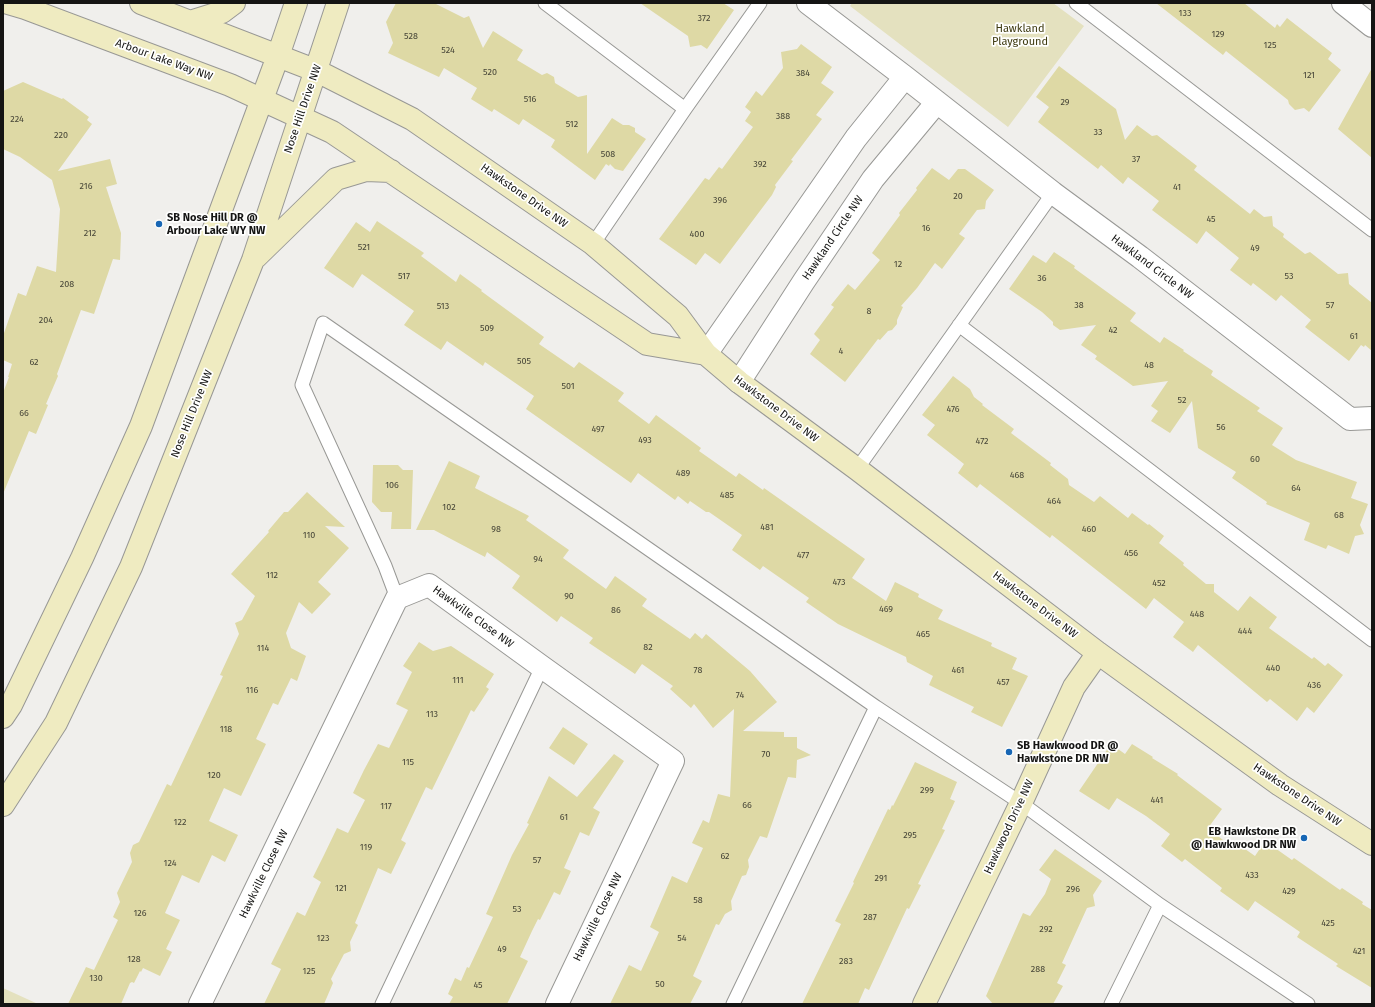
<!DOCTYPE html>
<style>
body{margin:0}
#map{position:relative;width:1375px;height:1007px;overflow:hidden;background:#f0efec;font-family:"Fira Sans",sans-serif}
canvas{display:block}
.frame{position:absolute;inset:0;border:4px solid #151514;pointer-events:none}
</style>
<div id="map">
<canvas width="1375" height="1007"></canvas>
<div class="frame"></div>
</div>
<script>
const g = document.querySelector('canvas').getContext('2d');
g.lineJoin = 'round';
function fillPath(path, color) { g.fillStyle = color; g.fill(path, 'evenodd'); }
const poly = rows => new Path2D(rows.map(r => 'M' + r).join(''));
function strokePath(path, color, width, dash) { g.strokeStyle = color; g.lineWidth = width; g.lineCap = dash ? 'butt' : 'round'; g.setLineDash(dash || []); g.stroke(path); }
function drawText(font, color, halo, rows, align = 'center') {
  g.font = font + ' "Fira Sans",sans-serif'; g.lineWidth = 3.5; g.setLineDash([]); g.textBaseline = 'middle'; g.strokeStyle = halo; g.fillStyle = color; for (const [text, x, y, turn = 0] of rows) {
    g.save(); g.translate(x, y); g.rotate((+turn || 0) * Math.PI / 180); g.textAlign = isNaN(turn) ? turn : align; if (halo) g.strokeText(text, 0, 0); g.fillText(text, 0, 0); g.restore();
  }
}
const green = poly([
 [852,3,1053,3,1084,26,1008,127,850,6],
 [3,988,38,1004,3,1004]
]);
const building = poly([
 [396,3,434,3,464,18,469,16,483,48,493,31,523,50,517,60,542,75,547,73,554,77,555,83,578,97,587,95,587,154,612,118,623,125,629,125,635,128,635,132,646,139,623,171,615,169,610,164,609,166,606,164,595,180,551,147,555,140,523,119,519,125,494,109,492,112,471,99,477,88,444,68,439,77,388,53,393,43,386,22],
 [640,3,723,3,734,10,707,49,701,45,690,47,688,36],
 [1156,3,1244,3,1275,28,1277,24,1280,27,1287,18,1332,53,1328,59,1341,70,1309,112,1304,108,1295,110,1289,104,1288,100,1226,51,1223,55],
 [801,44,832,67,821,83,834,92,816,115,822,119,791,160,793,161,775,185,776,187,772,195,720,264,705,253,696,265,659,239,705,178,709,180,719,167,722,169,753,127,745,121,751,112,745,107,756,91,762,96,783,68,781,52,797,49],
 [1059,66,1116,109,1125,140,1137,125,1152,136,1157,135,1197,166,1194,170,1250,214,1254,209,1264,217,1272,216,1273,226,1284,234,1283,237,1305,254,1310,252,1338,274,1348,273,1349,284,1372,303,1372,351,1365,345,1364,347,1361,345,1349,361,1305,327,1311,320,1281,295,1276,301,1253,283,1251,286,1230,270,1239,258,1206,231,1197,244,1152,210,1159,201,1128,177,1123,184,1101,165,1098,169,1038,122,1049,107,1036,97],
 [1372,68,1372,158,1338,129],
 [23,82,62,99,63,98,89,117,87,120,92,124,58,171,110,159,117,184,106,187,121,233,120,260,113,259,94,314,81,310,57,374,58,376,46,404,48,405,36,434,29,431,3,494,3,393,9,377,8,377,12,364,3,360,3,336,18,293,26,296,37,266,56,272,60,209,52,180,20,157,3,149,3,91],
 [932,168,949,180,958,169,965,169,994,190,986,201,985,209,977,210,959,234,965,238,942,269,935,263,917,288,901,306,903,307,897,320,897,324,892,330,888,331,880,340,878,339,845,382,810,354,820,340,814,334,834,307,831,305,848,284,855,290,880,260,872,253,900,215,899,213,917,190,916,188],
 [377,221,424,253,421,256,456,282,460,274,482,290,481,291,544,337,539,344,574,368,579,362,624,393,618,401,649,424,656,415,701,448,699,451,736,477,739,473,763,490,764,488,865,559,852,578,886,601,895,582,919,594,918,597,943,610,938,619,992,643,991,646,1017,658,1012,669,1028,676,1002,727,971,712,974,707,929,685,933,676,907,662,906,657,838,624,806,602,809,598,763,566,760,570,732,550,742,535,709,512,706,512,690,501,688,504,678,496,675,500,638,473,631,483,526,409,534,396,485,362,483,366,447,341,441,350,404,325,414,311,362,274,353,288,324,268,356,222,370,232],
 [1054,252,1075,266,1074,268,1136,313,1130,321,1160,343,1164,337,1184,350,1183,351,1213,371,1211,375,1260,408,1257,411,1283,428,1272,445,1296,460,1357,482,1351,498,1368,504,1360,525,1364,534,1355,536,1349,554,1328,545,1326,549,1304,540,1310,523,1266,504,1267,502,1232,478,1236,472,1198,448,1192,401,1170,433,1151,421,1158,411,1151,406,1168,381,1133,386,1095,359,1097,356,1081,345,1096,325,1060,330,1053,325,1053,322,1042,312,1009,289,1033,255,1046,263],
 [953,376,970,389,974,397,983,404,982,405,1014,429,1011,433,1051,463,1050,465,1068,479,1069,485,1094,502,1100,496,1128,518,1132,513,1148,525,1149,524,1164,536,1159,543,1184,563,1183,565,1206,584,1214,584,1214,592,1238,611,1250,596,1277,617,1269,628,1312,659,1314,657,1325,666,1328,663,1343,675,1314,713,1307,707,1297,721,1270,699,1267,702,1198,645,1193,652,1173,637,1184,622,1154,598,1146,609,1052,535,1050,538,980,484,977,488,958,473,964,464,927,435,935,425,922,415],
 [449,461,480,476,475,488,529,516,526,520,569,550,563,558,606,589,615,576,647,599,642,606,690,639,695,633,702,639,706,634,750,671,777,702,743,731,784,732,784,737,797,737,797,748,811,755,797,760,796,778,788,777,767,838,760,836,748,860,749,867,746,875,742,876,731,901,732,910,725,914,719,925,716,924,693,976,702,981,690,1004,610,1004,629,965,641,971,659,932,650,927,672,876,687,883,703,848,692,843,703,820,709,823,718,794,730,797,734,709,713,728,694,704,691,708,670,689,673,686,642,664,635,674,589,643,593,638,561,616,557,622,512,588,520,576,487,552,485,557,434,530,416,530],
 [373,465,398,465,403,470,413,470,411,529,391,529,392,512,381,512,372,502],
 [307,492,345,527,325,526,349,548,318,582,331,594,312,614,299,602,286,633,291,648,306,656,297,681,291,678,278,705,273,703,256,739,266,744,241,796,224,788,209,821,238,835,225,862,212,855,199,883,182,875,165,913,180,920,166,949,172,952,160,976,143,968,141,972,140,971,134,983,132,982,130,983,121,1004,68,1004,86,967,94,970,118,920,113,917,120,902,117,893,132,862,130,853,133,845,139,842,167,784,171,786,223,676,220,675,239,634,235,623,242,620,255,596,231,574,269,532,268,531,284,512,288,512],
 [419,642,433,651,451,646,494,674,486,687,489,689,474,712,471,710,432,790,426,787,401,840,406,843,391,874,378,868,355,923,358,925,350,942,351,951,344,954,331,979,333,983,324,1004,264,1004,281,969,271,964,297,912,305,916,321,882,313,877,324,855,337,828,348,833,365,800,353,793,364,770,378,744,389,748,408,710,396,704,412,672,403,666],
 [563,727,588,744,574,765,549,748],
 [1111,744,1125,754,1132,744,1153,757,1152,758,1178,774,1177,775,1222,809,1208,828,1228,844,1238,844,1255,856,1265,841,1292,860,1294,858,1340,890,1342,888,1363,902,1362,904,1372,910,1372,988,1336,966,1338,964,1297,937,1300,932,1255,901,1248,911,1220,891,1222,888,1185,859,1182,862,1161,846,1170,834,1146,816,1117,798,1109,810,1079,791],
 [614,754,624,761,593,808,600,812,589,836,580,832,564,868,571,871,560,895,554,892,540,920,538,919,532,931,520,957,528,961,507,1004,449,1004,453,997,448,994,455,978,461,981,467,967,469,968,493,917,486,914,512,855,529,824,527,823,549,776,577,797],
 [915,762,957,782,950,799,955,801,942,829,945,830,918,884,921,885,909,909,907,908,869,990,865,988,858,1004,802,1004,841,924,835,921,854,883,853,882,888,809,890,810,892,805,893,806],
 [1055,849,1102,881,1093,895,1095,906,1087,908,1062,963,1066,965,1057,983,1063,986,1053,1004,993,1004,986,996,1023,913,1030,916,1045,894,1051,879,1039,870]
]);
const lane = poly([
 [545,3,685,109],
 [1076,3,1372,230],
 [593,244,685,109,760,3],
 [959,325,1372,640],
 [857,469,1053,193],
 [397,598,385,566,302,385,323,323,876,707,1021,803,1160,905,1308,1004],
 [382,1004,542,667],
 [733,1004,876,707],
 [1111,1004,1160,905]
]);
const street = poly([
 [808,3,905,77,1053,193,1140,257,1350,419,1372,418],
 [1343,3,1372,26],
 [706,354,856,138,905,77],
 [739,382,804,281,873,179,937,102],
 [200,1004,397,598,429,585,542,667,673,761,557,1004]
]);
const secondary = poly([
 [8,3,25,8,230,85,332,132,647,344,706,354],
 [141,3,317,71,412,119,593,244,678,316,706,354,739,382,857,469,1098,653,1280,785,1372,844],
 [190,22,222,12,234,3],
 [256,257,336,179,366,170,391,171],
 [3,717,11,705,82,558,141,426,278,56,296,3],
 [3,805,56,723,131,567,253,260,338,3],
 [924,1004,1021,803,1074,687,1098,653]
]);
const markers = [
 [159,224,4,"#1766b4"],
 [1009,752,4,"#1766b4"],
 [1304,838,4,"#1766b4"]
];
const numberNames = [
 ["133",1185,13],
 ["372",704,18],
 ["129",1218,34],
 ["528",411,36],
 ["125",1270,45],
 ["524",448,50],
 ["520",490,72],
 ["384",803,73],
 ["121",1309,75],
 ["516",530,99],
 ["29",1065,102],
 ["388",783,116],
 ["224",17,119],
 ["512",572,124],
 ["33",1098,132],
 ["220",61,135],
 ["508",608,154],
 ["37",1136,159],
 ["392",760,164],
 ["216",86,186],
 ["41",1177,187],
 ["20",958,196],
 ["396",720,200],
 ["45",1211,219],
 ["16",926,228],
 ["212",90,233],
 ["400",697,234],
 ["521",364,247],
 ["49",1255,248],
 ["12",898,264],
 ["517",404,276],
 ["53",1289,276],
 ["36",1042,278],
 ["208",67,284],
 ["38",1079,305],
 ["57",1330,305],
 ["513",443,306],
 ["8",869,311],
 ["204",46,320],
 ["509",487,328],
 ["42",1113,330],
 ["61",1354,336],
 ["4",841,351],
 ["505",524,361],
 ["62",34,362],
 ["48",1149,365],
 ["501",568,386],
 ["52",1182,400],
 ["476",953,409],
 ["66",24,413],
 ["56",1221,427],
 ["497",598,429],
 ["493",645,440],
 ["472",982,441],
 ["60",1255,459],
 ["489",683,473],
 ["468",1017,475],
 ["106",392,485],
 ["64",1296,488],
 ["485",727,495],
 ["464",1054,501],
 ["102",449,507],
 ["68",1339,515],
 ["481",767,527],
 ["98",496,529],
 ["460",1089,529],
 ["110",309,535],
 ["456",1131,553],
 ["477",803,555],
 ["94",538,559],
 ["112",272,575],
 ["473",839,582],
 ["452",1159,583],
 ["90",569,596],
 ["469",886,609],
 ["86",616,610],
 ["448",1197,614],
 ["444",1245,631],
 ["465",923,634],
 ["82",648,647],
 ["114",263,648],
 ["440",1273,668],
 ["78",698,670],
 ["461",958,670],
 ["111",458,680],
 ["457",1003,682],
 ["436",1314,685],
 ["116",252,690],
 ["74",740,695],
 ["113",432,714],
 ["118",226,729],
 ["70",766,754],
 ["115",408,762],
 ["120",214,775],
 ["299",927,790],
 ["441",1157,800],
 ["66",747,805],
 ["117",386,806],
 ["61",564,817],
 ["122",180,822],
 ["295",910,835],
 ["119",366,847],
 ["62",725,856],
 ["57",537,860],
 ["124",170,863],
 ["433",1252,875],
 ["291",881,878],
 ["121",341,888],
 ["296",1073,889],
 ["429",1289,891],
 ["58",698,900],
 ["53",517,909],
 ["126",140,913],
 ["287",870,917],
 ["425",1328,923],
 ["292",1046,929],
 ["123",323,938],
 ["54",682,938],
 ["49",502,949],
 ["421",1359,951],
 ["128",134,959],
 ["283",846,961],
 ["288",1038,969],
 ["125",309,971],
 ["130",96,978],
 ["50",660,984],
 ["45",478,985]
];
const parkNames = [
 ["Hawkland",1020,29],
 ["Playground",1020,42]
];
const streetNames = [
 ["Arbour Lake Way NW",164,60,20],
 ["Nose Hill Drive NW",303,109,-71],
 ["Hawkstone Drive NW",524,196,35],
 ["Hawkland Circle NW",833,238,-56],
 ["Hawkland Circle NW",1152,267,37],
 ["Hawkstone Drive NW",776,409,37],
 ["Nose Hill Drive NW",192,414,-68],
 ["Hawkstone Drive NW",1035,605,37],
 ["Hawkville Close NW",473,617,36],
 ["Hawkstone Drive NW",1297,795,34],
 ["Hawkwood Drive NW",1009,827,-65],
 ["Hawkville Close NW",264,874,-64],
 ["Hawkville Close NW",598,917,-64]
];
const poiNames = [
 ["SB Nose Hill DR @",167,218],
 ["Arbour Lake WY NW",167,231],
 ["SB Hawkwood DR @",1017,746],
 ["Hawkstone DR NW",1017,759],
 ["EB Hawkstone DR",1296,832,"right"],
 ["@ Hawkwood DR NW",1296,845,"right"]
];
fillPath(green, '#e4e1bf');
fillPath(building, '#ded9a5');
strokePath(lane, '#989895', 15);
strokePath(street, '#989895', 24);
strokePath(secondary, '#989895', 24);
strokePath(lane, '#fff', 13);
strokePath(street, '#fff', 22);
strokePath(secondary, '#efebc1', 22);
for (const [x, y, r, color] of markers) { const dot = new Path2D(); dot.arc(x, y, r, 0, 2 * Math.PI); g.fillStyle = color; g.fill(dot); strokePath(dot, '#fffffe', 1.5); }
drawText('9px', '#474638', null, numberNames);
drawText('11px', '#3d390f', '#fffffe', parkNames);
drawText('11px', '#151514', '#fffffe', streetNames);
drawText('bold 11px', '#151514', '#fffffe', poiNames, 'left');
</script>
